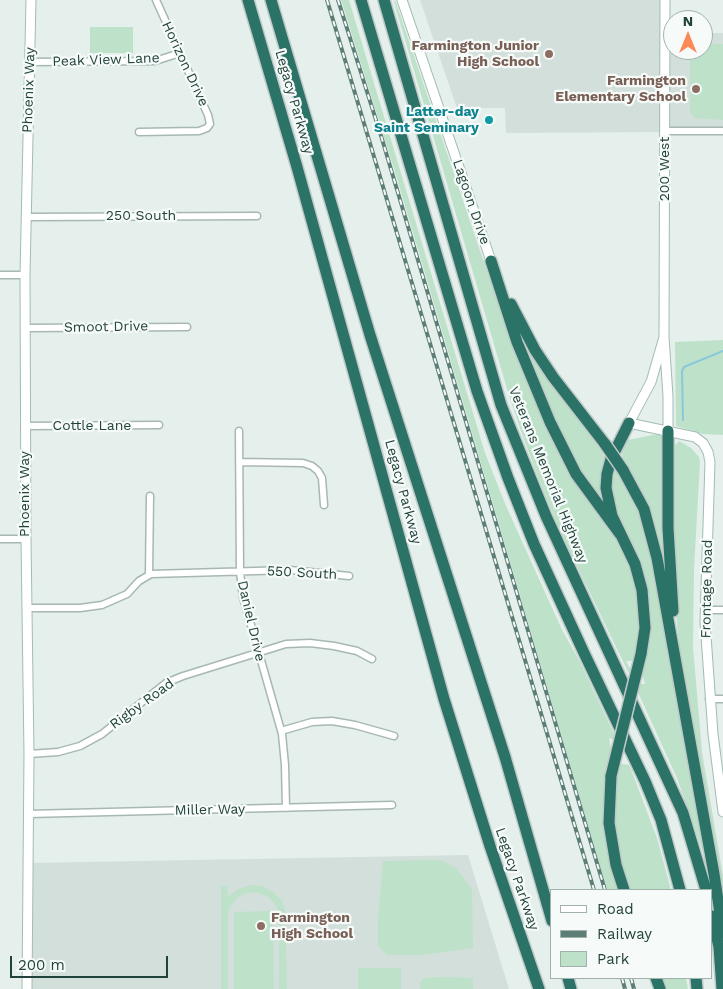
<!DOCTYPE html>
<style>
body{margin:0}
#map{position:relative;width:723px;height:989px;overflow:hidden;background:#e5efeb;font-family:"Work Sans",sans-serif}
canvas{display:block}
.legend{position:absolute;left:550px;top:889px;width:162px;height:90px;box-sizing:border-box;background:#f6fbf9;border:1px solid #a1b1ad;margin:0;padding:6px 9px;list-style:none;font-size:15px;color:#22433c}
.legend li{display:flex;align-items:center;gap:10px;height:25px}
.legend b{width:25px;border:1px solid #a1b1ad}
.north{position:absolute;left:663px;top:10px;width:50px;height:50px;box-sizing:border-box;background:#f6fbf9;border:1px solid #a1b1ad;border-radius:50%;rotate:0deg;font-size:14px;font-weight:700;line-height:20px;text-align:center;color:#22433c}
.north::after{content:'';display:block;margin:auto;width:18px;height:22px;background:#fc8856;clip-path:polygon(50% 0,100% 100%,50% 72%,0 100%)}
.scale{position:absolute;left:10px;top:956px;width:158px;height:22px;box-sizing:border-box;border:2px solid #22433c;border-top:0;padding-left:6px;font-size:15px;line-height:18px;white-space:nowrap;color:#22433c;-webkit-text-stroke:4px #f6fbf9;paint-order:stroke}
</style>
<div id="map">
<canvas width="723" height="989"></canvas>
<ul class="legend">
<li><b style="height:6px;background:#fff"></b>Road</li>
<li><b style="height:6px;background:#5d7e77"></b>Railway</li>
<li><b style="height:14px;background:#bde2c9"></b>Park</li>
</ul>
<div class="north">N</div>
<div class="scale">200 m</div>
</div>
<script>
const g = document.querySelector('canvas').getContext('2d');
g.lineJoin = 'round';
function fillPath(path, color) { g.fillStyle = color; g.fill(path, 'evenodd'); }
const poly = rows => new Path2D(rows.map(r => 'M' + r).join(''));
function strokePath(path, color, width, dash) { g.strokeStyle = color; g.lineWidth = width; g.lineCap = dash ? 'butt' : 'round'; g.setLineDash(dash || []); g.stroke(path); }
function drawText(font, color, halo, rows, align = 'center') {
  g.font = font + ' "Work Sans",sans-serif'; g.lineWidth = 4.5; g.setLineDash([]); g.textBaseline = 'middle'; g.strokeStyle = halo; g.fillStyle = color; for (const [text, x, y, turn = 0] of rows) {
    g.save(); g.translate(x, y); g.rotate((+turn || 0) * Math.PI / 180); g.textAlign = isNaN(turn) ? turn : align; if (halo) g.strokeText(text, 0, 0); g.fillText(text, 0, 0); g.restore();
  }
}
const built = poly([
 [420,0,660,0,660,132,506,133,505,108,457,108],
 [703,33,723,33,723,128,668,128,668,34,673,34,673,50,703,50],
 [468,855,509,989,31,989,32,863]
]);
const green = poly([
 [341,0,349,0,485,453,506,506,562,630,579,660,616,738,616,740,609,738,612,754,609,767,620,890,607,890,395,172],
 [395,0,512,345,532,395,549,432,616,536,627,556,637,587,640,630,636,661,626,661,633,674,631,678,562,535,545,495,523,437,507,389,394,2],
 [90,27,133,27,133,53,90,53],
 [703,44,723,44,723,120,695,118,690,112,690,51,691,50,703,50],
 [508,306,602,446,604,456,608,454,606,508,568,453],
 [723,340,723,435,703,434,676,426,675,342],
 [658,434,662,436,668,599,662,569,623,462,622,452,620,452,623,441],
 [679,441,691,448,699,457,700,462,694,569,693,647,702,752,723,876,723,904,682,675,678,635,675,599,671,449],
 [619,469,641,517,651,551,708,867,677,778,636,688,638,684,645,684,641,670,648,633,614,507,609,476],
 [617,763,629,765,632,772,657,838,671,890,627,890,612,825],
 [438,860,443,861,456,868,472,889,473,948,421,955,387,955,378,946,378,919,383,861],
 [251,885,262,886,273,892,281,900,285,909,287,989,279,989,279,912,275,904,269,897,255,892,246,893,237,898,229,909,228,917,228,989,221,989,221,886,227,886,228,897,238,889],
 [273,911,274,989,234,989,234,912],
 [358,968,401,968,401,989,358,989],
 [444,977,473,978,473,989,420,989,420,982,424,978],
 [659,978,686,978,688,989,663,989]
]);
const stream = poly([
 [683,420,682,371,684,367,723,351]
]);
const street = poly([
 [30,62,155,61,180,53],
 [665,131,723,131],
 [139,132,199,131,207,128,210,124,208,115,156,0],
 [26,217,257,216],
 [0,275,25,275],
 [25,328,187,327],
 [25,426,159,425],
 [239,431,240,572,243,597,282,734,285,765,286,808],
 [239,462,303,463,312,466,318,471,322,478,324,505],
 [0,539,26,539],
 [149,575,150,496],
 [27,608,80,608,102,605,127,594,139,581,151,574,290,570,349,576],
 [705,610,723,610],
 [709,699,723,699],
 [281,731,312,722,332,721,355,725,394,736],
 [29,754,58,752,80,746,102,734,166,683,183,676,286,644,310,643,334,646,357,651,372,659],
 [28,814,392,805]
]);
const secondary = poly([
 [402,0,491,261],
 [665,0,664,337,668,396,668,431],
 [664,337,651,382,629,423,695,437,703,443,708,452,710,462,705,622,713,734,723,812],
 [27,989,29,754,26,539,25,275,31,0]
]);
const highway = poly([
 [248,0,297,167,444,699,490,846,539,989],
 [271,0,370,335,505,757,552,921],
 [361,0,477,391,508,478,534,544,584,653,645,781,661,820,680,890],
 [384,0,501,405,546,516,683,813,706,890],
 [491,261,517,342,550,422,576,474,620,534],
 [511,304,535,350,553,377,605,444],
 [629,423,611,459,607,474,606,488,612,516,635,564,642,590,645,628,641,654],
 [668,431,668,528,673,611],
 [623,470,644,509,657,558,714,874,723,933],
 [611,776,609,823,616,865,624,890],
 [712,916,719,947,722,989],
 [568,978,571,989],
 [656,978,660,989],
 [696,978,697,989]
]);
const rail = poly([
 [327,0,594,890],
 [338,0,382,139,605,890],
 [622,978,625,989],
 [631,978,634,989]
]);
const highwayBridge = poly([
 [605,444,623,470],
 [611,776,641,654]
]);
const markers = [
 [549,54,5,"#8d6e63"],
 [696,89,5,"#8d6e63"],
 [489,120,5,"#0f9aa8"],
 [261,926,5,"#8d6e63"]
];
const educationNames = [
 ["Farmington Junior",539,46],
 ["High School",539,62],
 ["Farmington",686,81],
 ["Elementary School",686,97],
 ["Farmington",271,918,"left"],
 ["High School",271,934,"left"]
];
const streetNames = [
 ["Peak View Lane",106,60,-2],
 ["Horizon Drive",185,64,65],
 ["Phoenix Way",29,90,-88],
 ["Legacy Parkway",294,102,74],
 ["200 West",665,169,-90],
 ["Lagoon Drive",471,202,71],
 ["250 South",141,216],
 ["Smoot Drive",106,327,-1],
 ["Cottle Lane",92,426],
 ["Veterans Memorial Highway",548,475,68],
 ["Legacy Parkway",403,492,75],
 ["Phoenix Way",25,494,-90],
 ["550 South",302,573,3],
 ["Frontage Road",707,589,-89],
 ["Daniel Drive",251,621,77],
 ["Rigby Road",142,704,-36],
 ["Miller Way",210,810,-1],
 ["Legacy Parkway",517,879,71]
];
const cultureNames = [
 ["Latter-day",479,112],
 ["Saint Seminary",479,128]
];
fillPath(built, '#d3dfda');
fillPath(green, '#bde2c9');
strokePath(stream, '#8ac7d8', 2);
strokePath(street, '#a7b8b3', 9);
strokePath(secondary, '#a2bcb4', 11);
strokePath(highway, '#c1cac8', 14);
strokePath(street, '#fff', 6);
strokePath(secondary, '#fff', 9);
strokePath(highway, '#2b7267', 11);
strokePath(rail, '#5d7e77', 4);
strokePath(rail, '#f6fbf9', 2, [5.5]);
strokePath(highwayBridge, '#c1cac8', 14, []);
strokePath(highwayBridge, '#2b7267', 11);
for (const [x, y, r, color] of markers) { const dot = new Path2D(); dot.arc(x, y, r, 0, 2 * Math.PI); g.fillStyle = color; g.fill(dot); strokePath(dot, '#f6fbf9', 2); }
drawText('bold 14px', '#785e54', '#f6fbf9', educationNames, 'right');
drawText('14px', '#22433c', '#f6fbf9', streetNames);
drawText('bold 14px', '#0d838f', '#f6fbf9', cultureNames, 'right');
</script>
